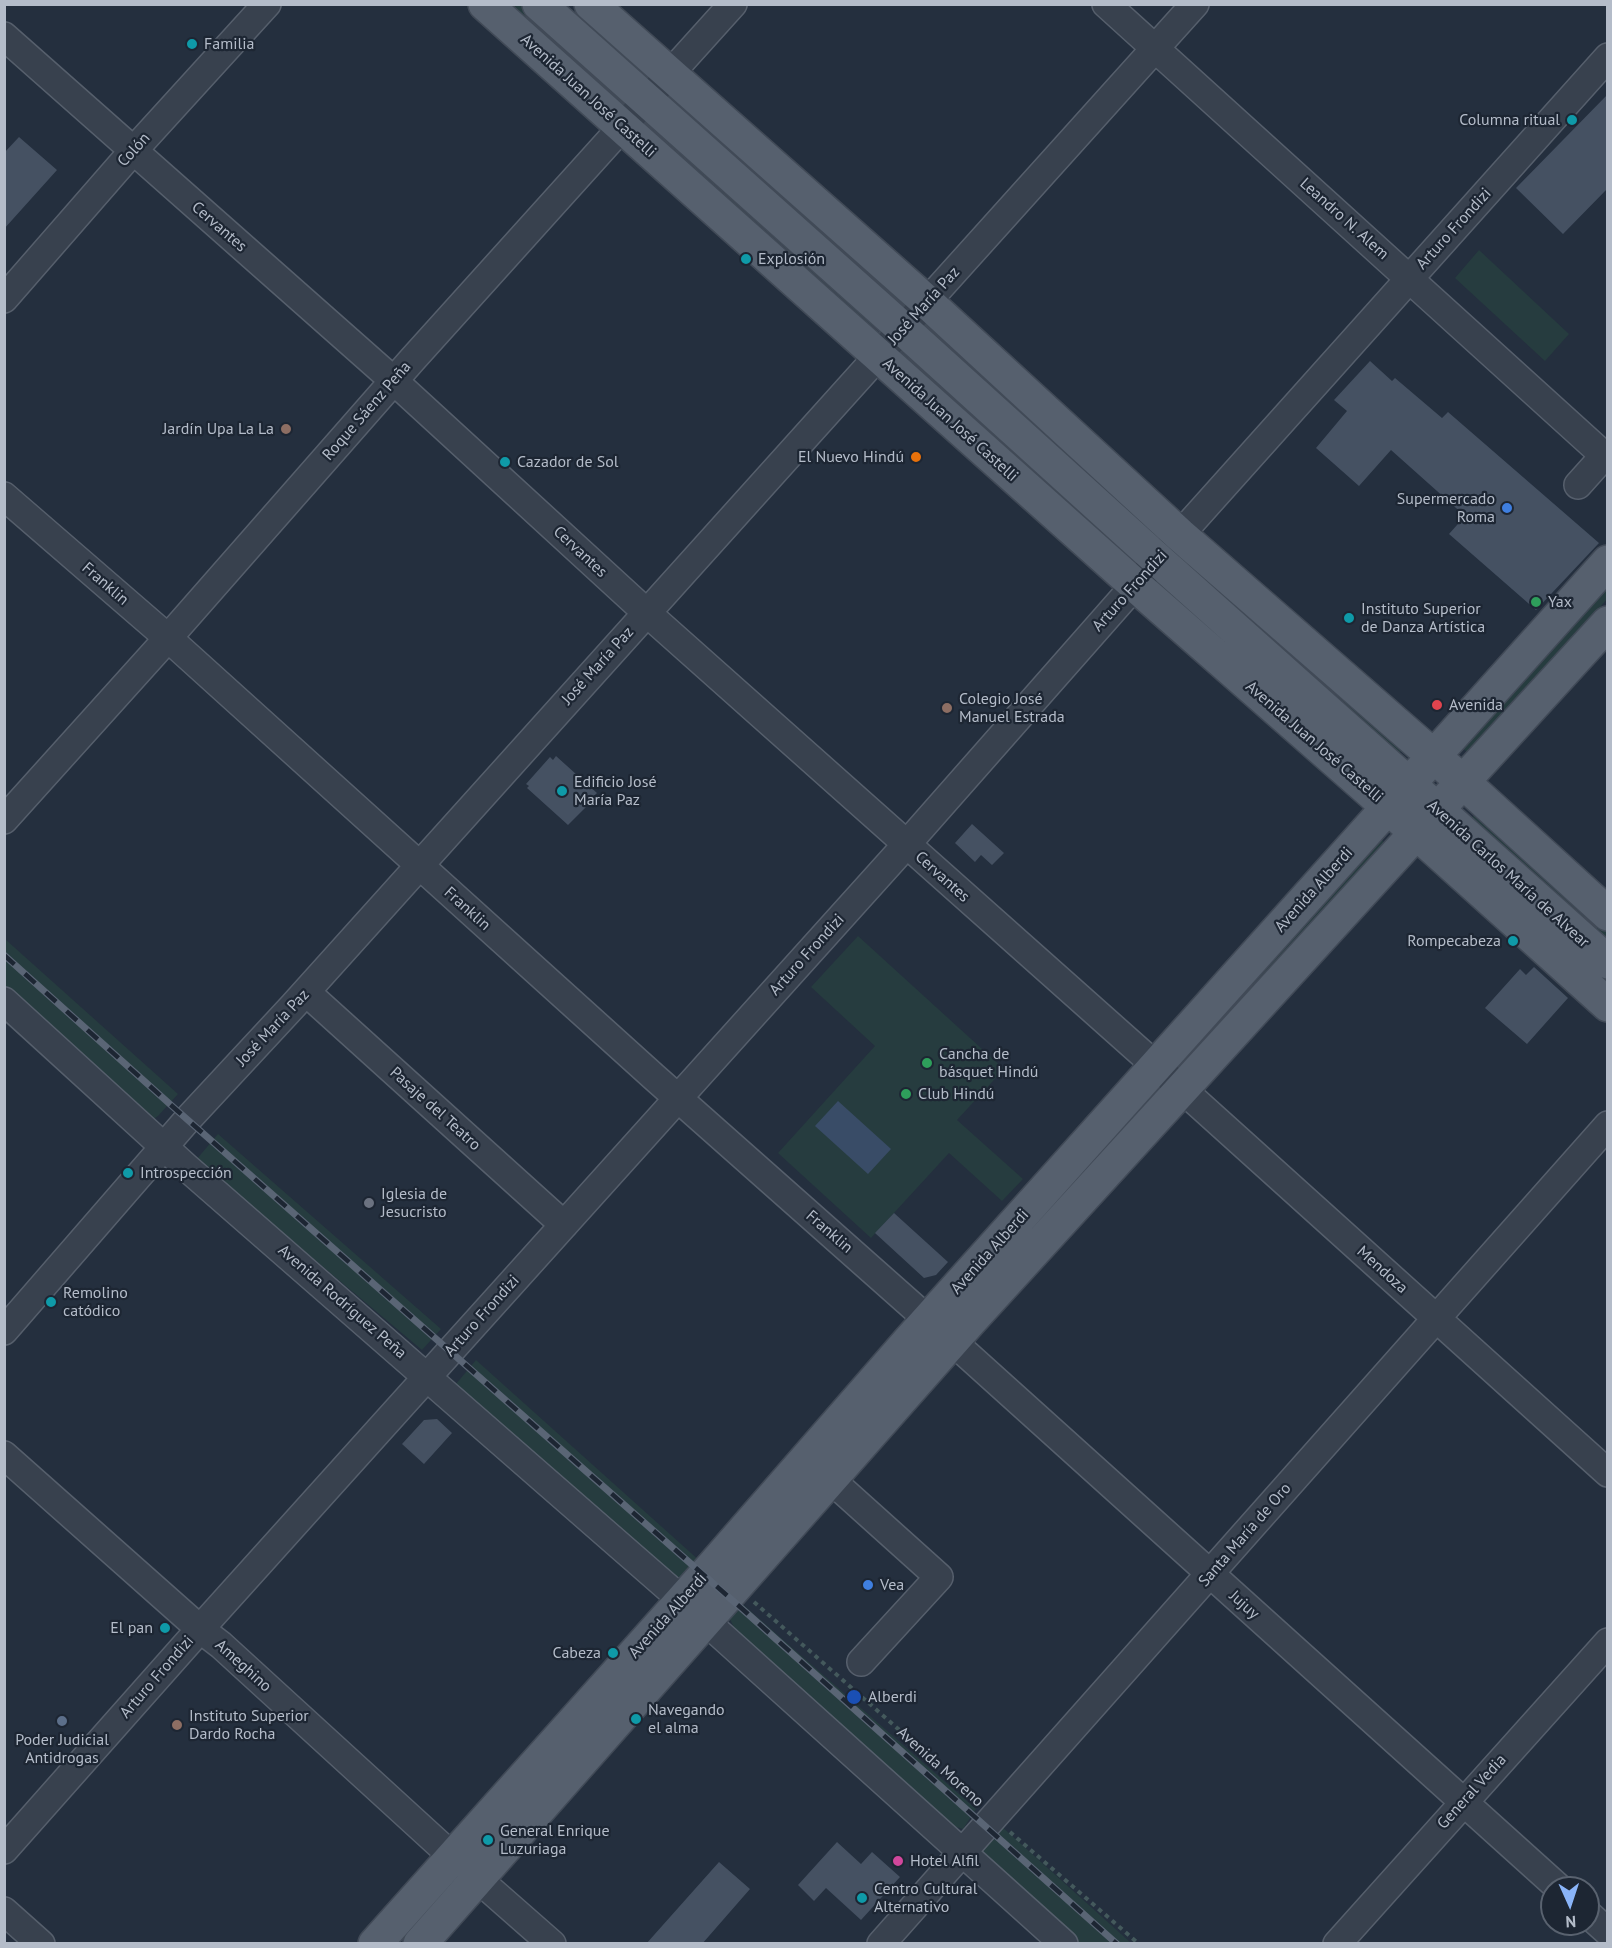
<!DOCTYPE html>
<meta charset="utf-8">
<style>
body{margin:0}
#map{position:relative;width:1612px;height:1948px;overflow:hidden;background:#242f3e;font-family:"PT Sans",sans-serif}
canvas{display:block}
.frame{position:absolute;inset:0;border:6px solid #b4bcc9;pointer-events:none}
.north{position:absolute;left:1540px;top:1876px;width:60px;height:60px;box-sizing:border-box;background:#1d2633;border:2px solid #59626f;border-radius:50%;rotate:177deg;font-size:16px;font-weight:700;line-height:24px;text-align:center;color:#b4bcc9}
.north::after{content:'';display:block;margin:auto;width:21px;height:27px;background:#8ab4f8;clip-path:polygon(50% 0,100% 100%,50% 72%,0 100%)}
</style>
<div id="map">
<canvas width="1612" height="1948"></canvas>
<div class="frame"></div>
<div class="north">N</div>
</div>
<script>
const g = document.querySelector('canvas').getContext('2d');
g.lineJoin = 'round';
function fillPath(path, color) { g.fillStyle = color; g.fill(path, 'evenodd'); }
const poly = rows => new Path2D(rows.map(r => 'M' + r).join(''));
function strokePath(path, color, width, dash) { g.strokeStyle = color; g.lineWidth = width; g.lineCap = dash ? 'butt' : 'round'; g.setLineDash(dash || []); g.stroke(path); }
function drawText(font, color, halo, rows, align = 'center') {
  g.font = font + ' "PT Sans",sans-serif'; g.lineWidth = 4.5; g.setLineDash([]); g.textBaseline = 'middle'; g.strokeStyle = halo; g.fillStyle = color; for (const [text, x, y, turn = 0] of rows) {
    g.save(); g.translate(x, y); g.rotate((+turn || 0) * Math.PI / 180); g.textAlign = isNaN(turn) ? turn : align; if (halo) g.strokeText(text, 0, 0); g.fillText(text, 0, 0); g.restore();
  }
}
const green = poly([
 [497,5,521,5,613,87,615,93,609,99],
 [682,103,897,294,892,301,677,109],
 [661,133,874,323,867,329,655,140],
 [1479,250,1569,334,1545,361,1455,278],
 [916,361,1127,550,1122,555,911,367],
 [1189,560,1403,749,1397,755,1184,565],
 [1607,575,1607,599,1475,754,1470,754,1462,748],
 [1477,812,1607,929,1607,949,1467,823],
 [1379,836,1385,844,1191,1058,1186,1052],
 [858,936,1004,1069,957,1120,1023,1179,1002,1201,949,1153,871,1238,778,1153,875,1046,811,987],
 [5,939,178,1094,158,1116,152,1120,5,990],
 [218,1134,441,1329,422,1350,196,1160],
 [476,1360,701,1562,683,1583,456,1384],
 [740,1602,976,1809,963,1829,949,1825,737,1634,728,1615],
 [1001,1826,1131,1943,1076,1943,985,1862,981,1850]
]);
const water = poly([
 [838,1101,891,1149,868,1174,815,1126]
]);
const building = poly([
 [1608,94,1608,188,1563,234,1516,188],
 [19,137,57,170,4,229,4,153],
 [1370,361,1392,381,1395,378,1442,418,1448,412,1599,543,1536,610,1449,534,1465,516,1391,450,1359,486,1316,448,1347,411,1334,400],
 [556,756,597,793,590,800,592,801,568,825,527,788,529,786,526,784,550,757,553,760],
 [972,824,1004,853,992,865,981,855,975,862,955,843],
 [1534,967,1568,998,1527,1044,1485,1008,1520,969,1526,975],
 [894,1213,948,1262,936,1275,924,1278,875,1233],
 [437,1419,452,1433,424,1464,402,1444,424,1420],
 [837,1842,861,1864,872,1852,900,1877,861,1920,826,1888,814,1901,798,1885],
 [719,1862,750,1889,702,1944,646,1944]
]);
const path = poly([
 [754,1602,980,1801],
 [1010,1832,1139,1944]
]);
const minor = poly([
 [1106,4,1608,459],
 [4,36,394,381,647,613,1183,1090,1608,1473],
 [4,299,133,151,267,4],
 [1578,485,1604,456],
 [4,496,168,638,654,1077,952,1341,1559,1888],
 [4,820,168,638,412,360,733,4],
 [306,992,564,1225],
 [4,1001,186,1167,682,1600,1064,1944],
 [4,1331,188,1119,293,1006,1195,4],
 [4,1455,200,1629,221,1645,453,1857,552,1944],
 [830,1479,939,1577,861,1662],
 [4,1850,200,1629,906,845,1135,585,1608,57],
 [4,1911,41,1944],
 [1588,1914,1608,1932],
 [881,1944,1608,1125],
 [1337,1944,1608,1642]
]);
const major = poly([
 [485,4,1135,585,1371,792,1608,1005],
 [539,4,903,329,1158,560,1608,962],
 [591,4,927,302,1180,535,1462,781,1608,914],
 [375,1944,713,1566,909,1341,1608,562],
 [420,1944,970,1321,1608,623]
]);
const rail = poly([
 [4,955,172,1106,748,1614,1117,1944]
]);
const markers = [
 [192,44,6,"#0f9aa8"],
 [1572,120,6,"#0f9aa8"],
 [746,259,6,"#0f9aa8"],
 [286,429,6,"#8d6e63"],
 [916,457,6,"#e8710a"],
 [505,462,6,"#0f9aa8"],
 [1507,508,6,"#3f7fe0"],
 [1536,602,6,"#2e9e5b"],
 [1349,618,6,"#0f9aa8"],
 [1437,705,6,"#e0444e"],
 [947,708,6,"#8d6e63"],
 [562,791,6,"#0f9aa8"],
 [1513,941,6,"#0f9aa8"],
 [927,1063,6,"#2e9e5b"],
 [906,1094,6,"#2e9e5b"],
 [128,1173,6,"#0f9aa8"],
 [369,1203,6,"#6b7280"],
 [51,1302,6,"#0f9aa8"],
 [868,1585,6,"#3f7fe0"],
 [165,1628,6,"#0f9aa8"],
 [613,1653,6,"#0f9aa8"],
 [854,1697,8,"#1a4fb4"],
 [636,1719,6,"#0f9aa8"],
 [62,1721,6,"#5c6f8a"],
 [177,1725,6,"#8d6e63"],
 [488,1840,6,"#0f9aa8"],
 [898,1861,6,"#d1479c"],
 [862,1898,6,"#0f9aa8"]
];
const poiNames = [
 ["Familia",204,44],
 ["Columna ritual",1560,120,"right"],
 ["Explosión",758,259],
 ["Jardín Upa La La",274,429,"right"],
 ["El Nuevo Hindú",904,457,"right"],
 ["Cazador de Sol",517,462],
 ["Supermercado",1495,499,"right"],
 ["Roma",1495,517,"right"],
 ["Yax",1548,602],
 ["Instituto Superior",1361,609],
 ["de Danza Artística",1361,627],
 ["Colegio José",959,699],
 ["Manuel Estrada",959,717],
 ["Avenida",1449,705],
 ["Edificio José",574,782],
 ["María Paz",574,800],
 ["Rompecabeza",1501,941,"right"],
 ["Cancha de",939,1054],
 ["básquet Hindú",939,1072],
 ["Club Hindú",918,1094],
 ["Introspección",140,1173],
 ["Iglesia de",381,1194],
 ["Jesucristo",381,1212],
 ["Remolino",63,1293],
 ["catódico",63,1311],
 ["Vea",880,1585],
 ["El pan",153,1628,"right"],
 ["Cabeza",601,1653,"right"],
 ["Alberdi",868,1697],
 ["Navegando",648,1710],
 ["el alma",648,1728],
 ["Instituto Superior",189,1716],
 ["Dardo Rocha",189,1734],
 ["Poder Judicial",62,1740,"center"],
 ["Antidrogas",62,1758,"center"],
 ["General Enrique",500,1831],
 ["Luzuriaga",500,1849],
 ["Hotel Alfil",910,1861],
 ["Centro Cultural",874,1889],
 ["Alternativo",874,1907]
];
const streetNames = [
 ["Avenida Juan José Castelli",588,96,42],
 ["Colón",134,150,-48],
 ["Leandro N. Alem",1344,219,42],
 ["Cervantes",219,227,41],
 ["Arturo Frondizi",1454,229,-48],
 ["José María Paz",924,306,-48],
 ["Roque Sáenz Peña",367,411,-49],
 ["Avenida Juan José Castelli",950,420,42],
 ["Cervantes",580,552,43],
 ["Franklin",105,584,41],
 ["Arturo Frondizi",1130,591,-48],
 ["José María Paz",598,666,-48],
 ["Avenida Juan José Castelli",1314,742,41],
 ["Avenida Carlos María de Alvear",1508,874,42],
 ["Cervantes",942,877,42],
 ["Avenida Alberdi",1314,890,-48],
 ["Franklin",467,909,42],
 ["Arturo Frondizi",807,955,-48],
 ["José María Paz",273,1028,-47],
 ["Pasaje del Teatro",435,1109,42],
 ["Franklin",829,1232,41],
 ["Avenida Alberdi",990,1252,-48],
 ["Mendoza",1382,1270,42],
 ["Avenida Rodríguez Peña",342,1302,41],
 ["Arturo Frondizi",482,1316,-48],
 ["Santa María de Oro",1245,1535,-49],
 ["Jujuy",1244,1605,42],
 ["Avenida Alberdi",668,1616,-48],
 ["Ameghino",243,1666,42],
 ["Arturo Frondizi",157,1677,-49],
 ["Avenida Moreno",940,1767,42],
 ["General Vedia",1472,1792,-48]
];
fillPath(green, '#263c3f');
fillPath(water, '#394c67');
fillPath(building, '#455162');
strokePath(minor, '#565f6c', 30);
strokePath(major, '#414a57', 36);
strokePath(path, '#44595c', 4, [4.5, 4.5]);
strokePath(minor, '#38414e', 27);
strokePath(major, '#56606e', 33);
strokePath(rail, '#5a6575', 7);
strokePath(rail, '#1d2633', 4.5, [14]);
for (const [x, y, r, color] of markers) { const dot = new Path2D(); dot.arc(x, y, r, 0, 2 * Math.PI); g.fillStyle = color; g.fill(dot); strokePath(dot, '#1d2633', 2); }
drawText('16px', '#b4bcc9', '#1d2633', poiNames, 'left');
drawText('16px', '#b4bcc9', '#1d2633', streetNames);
</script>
